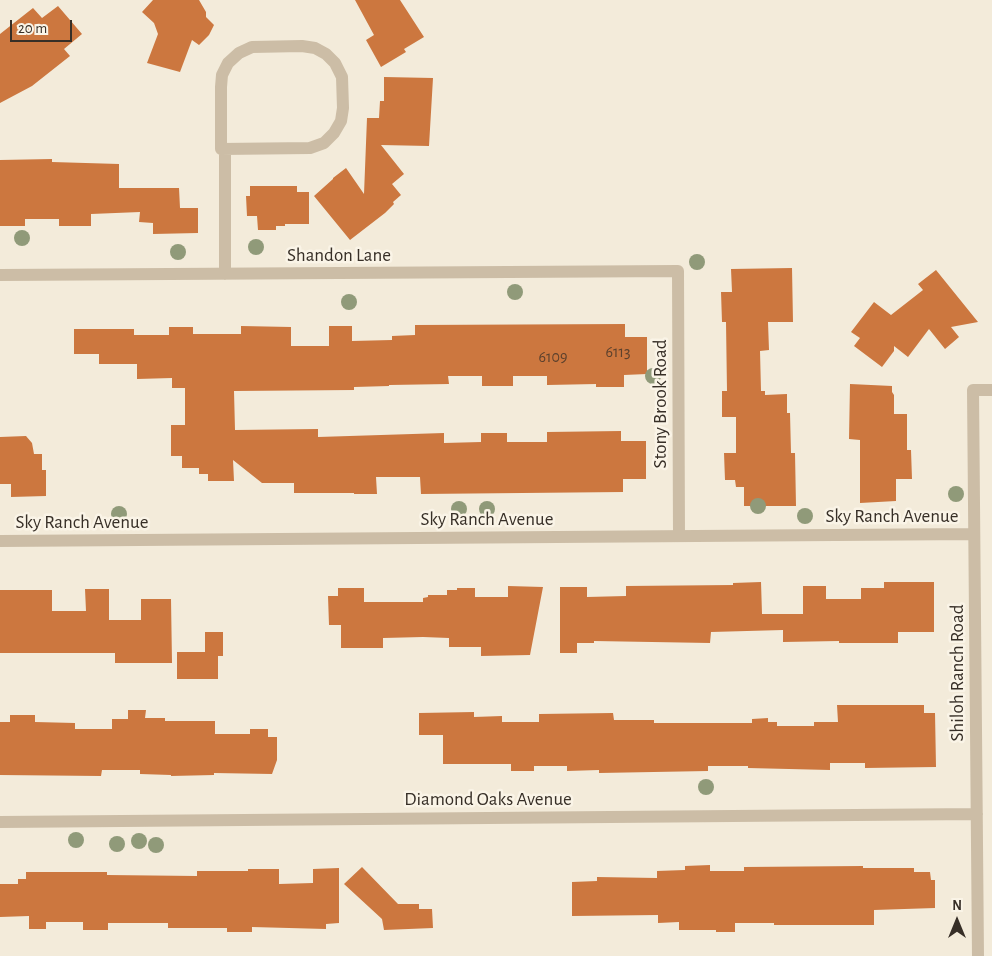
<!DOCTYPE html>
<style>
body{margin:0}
#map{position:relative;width:992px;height:956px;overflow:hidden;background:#f3ebda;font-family:"Alegreya Sans",sans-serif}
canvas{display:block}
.north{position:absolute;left:932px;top:896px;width:50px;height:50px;-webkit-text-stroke:4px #faf4e7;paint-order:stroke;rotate:0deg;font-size:14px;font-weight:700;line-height:20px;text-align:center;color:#372f27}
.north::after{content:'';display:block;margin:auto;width:18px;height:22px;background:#372f27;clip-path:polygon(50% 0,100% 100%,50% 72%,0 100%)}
.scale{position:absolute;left:10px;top:20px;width:62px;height:22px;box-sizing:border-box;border:2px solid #372f27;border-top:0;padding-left:6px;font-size:15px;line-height:18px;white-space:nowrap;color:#372f27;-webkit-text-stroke:4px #faf4e7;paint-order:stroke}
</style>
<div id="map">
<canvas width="992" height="956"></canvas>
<div class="north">N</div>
<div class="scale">20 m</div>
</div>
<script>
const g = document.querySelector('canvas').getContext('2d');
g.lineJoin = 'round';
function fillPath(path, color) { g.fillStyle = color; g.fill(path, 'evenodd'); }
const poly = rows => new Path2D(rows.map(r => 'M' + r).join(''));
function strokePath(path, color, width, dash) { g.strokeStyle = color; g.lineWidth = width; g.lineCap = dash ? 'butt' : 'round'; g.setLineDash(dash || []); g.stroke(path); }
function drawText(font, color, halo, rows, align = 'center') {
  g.font = font + ' "Alegreya Sans",sans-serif'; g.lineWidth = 5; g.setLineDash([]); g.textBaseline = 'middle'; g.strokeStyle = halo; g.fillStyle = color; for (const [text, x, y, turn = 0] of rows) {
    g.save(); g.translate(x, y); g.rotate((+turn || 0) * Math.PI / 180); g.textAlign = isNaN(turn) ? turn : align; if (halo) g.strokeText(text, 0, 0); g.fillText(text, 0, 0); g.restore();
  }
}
const building = poly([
 [153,0,199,0,206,12,206,17,214,25,209,35,199,45,192,40,180,72,147,63,158,34,154,23,142,12],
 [355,0,400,0,424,37,404,49,406,52,381,67,366,40,374,35],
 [58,6,82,34,64,49,70,56,32,86,0,103,0,34,33,8,42,18],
 [384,77,433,78,429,146,381,145,404,174,392,184,401,195,393,202,394,204,385,213,350,240,314,196,333,179,333,178,346,168,364,194,367,118,379,118,380,101,384,101],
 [52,159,52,162,119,164,119,188,179,188,180,208,198,208,198,233,153,234,153,223,139,222,140,212,91,214,91,226,59,226,59,219,25,219,25,226,0,226,0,160],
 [250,186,297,186,297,192,309,192,309,224,285,224,285,226,276,226,276,230,258,230,257,216,247,216,246,196,250,196],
 [792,268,793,322,768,322,769,350,760,351,761,391,765,391,765,395,787,394,787,413,790,413,791,453,795,453,796,506,744,506,744,487,736,487,735,480,725,480,724,453,736,453,736,417,722,417,722,391,727,391,726,322,722,322,721,292,732,292,731,269],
 [936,270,978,322,951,327,959,337,945,349,929,329,908,357,894,346,894,351,882,367,854,346,860,338,851,332,874,302,891,315,923,290,918,284],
 [625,324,625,337,647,337,647,374,624,375,624,387,596,387,596,384,547,385,547,376,513,376,513,386,482,386,482,376,448,376,449,384,389,385,389,386,354,387,354,390,234,391,235,430,318,429,318,437,444,433,444,443,481,442,481,433,507,433,507,442,547,442,547,432,621,431,621,441,646,441,646,479,623,479,623,492,421,494,420,477,376,477,377,494,354,494,354,493,294,493,294,483,262,483,233,460,234,481,208,481,208,474,199,474,199,468,182,468,182,456,171,456,171,425,185,425,185,388,172,388,172,378,137,379,137,364,99,364,99,354,74,354,74,329,134,329,134,335,169,335,169,327,193,327,193,334,241,334,241,326,291,327,291,346,329,346,329,326,352,326,352,341,392,340,392,336,415,335,415,325],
 [850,384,892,386,892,392,894,395,894,414,907,414,907,450,911,450,912,479,896,479,896,501,860,503,860,440,849,439],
 [26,436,32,443,34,454,42,454,42,470,46,470,46,496,11,497,11,484,0,484,0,437],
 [761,582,762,614,803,614,803,586,826,586,826,599,861,599,861,588,884,588,884,582,934,582,934,632,898,632,898,643,839,643,839,641,783,642,783,630,711,632,710,643,594,641,594,643,577,643,577,653,560,653,560,587,587,587,587,597,626,596,626,586,733,585,733,583],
 [508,586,543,587,530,655,481,656,481,647,449,647,449,638,423,637,383,638,383,648,341,648,341,625,329,625,328,596,338,596,338,588,364,588,364,602,423,602,423,598,428,597,428,595,447,595,447,590,457,590,457,588,475,588,475,597,508,597],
 [85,589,109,589,109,620,141,620,141,599,171,599,172,663,115,663,115,653,0,653,0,590,52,590,52,611,86,611],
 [205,632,223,632,223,656,218,656,218,679,177,679,177,652,205,652],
 [837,705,924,705,924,713,935,713,936,767,865,768,865,763,830,763,830,770,748,768,748,766,708,766,708,771,599,773,599,770,567,771,567,766,534,766,534,771,511,771,511,764,443,764,443,735,419,735,419,713,474,712,474,717,502,716,502,722,539,722,539,714,613,713,614,720,654,720,654,723,752,723,752,719,768,718,768,722,777,722,777,726,814,726,814,722,838,722],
 [128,710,146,710,145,718,165,718,165,721,215,721,215,734,250,734,250,729,268,729,268,737,277,737,277,760,272,774,214,773,214,775,171,776,171,775,140,774,140,770,102,770,101,776,0,775,0,722,10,722,10,715,35,715,35,722,75,723,75,729,112,729,112,719,128,719],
 [710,865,710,871,744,871,744,867,863,866,863,868,914,868,914,872,930,872,931,880,935,880,935,908,874,910,874,925,774,925,774,923,735,923,735,932,716,932,716,930,679,930,679,922,658,923,658,915,572,916,572,882,597,881,597,877,657,878,657,871,685,870,685,866],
 [362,867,398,904,419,904,419,909,432,909,433,928,384,930,382,919,344,884],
 [339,868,339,923,326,924,326,929,252,927,252,932,227,932,227,928,168,928,168,923,108,923,108,930,83,930,83,922,46,922,46,929,29,929,29,916,0,917,0,884,18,884,18,879,26,879,26,872,107,872,107,875,197,876,197,871,248,871,248,869,279,869,279,884,313,883,313,869]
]);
const minor = poly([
 [302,46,315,48,326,54,335,63,342,77,343,108,341,121,334,133,324,143,310,148,221,149,221,87,222,75,228,63,239,53,252,47,302,46],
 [225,149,225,274],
 [0,275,678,271,679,536],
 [0,541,974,534],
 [0,822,977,814],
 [978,956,973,390,992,390]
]);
const trees = [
 [22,238],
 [256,247],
 [178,252],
 [697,262],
 [515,292],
 [349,302],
 [653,376],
 [956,494],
 [758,506],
 [459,509],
 [487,509],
 [119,514],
 [805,516],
 [706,787],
 [76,840],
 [139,841],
 [117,844],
 [156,845]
];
const numberNames = [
 ["6113",618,352],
 ["6109",553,357]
];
const streetNames = [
 ["Shandon Lane",339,255],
 ["Stony Brook Road",660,404,-90],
 ["Sky Ranch Avenue",892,516],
 ["Sky Ranch Avenue",487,519],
 ["Sky Ranch Avenue",82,522],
 ["Shiloh Ranch Road",957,673,-90],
 ["Diamond Oaks Avenue",488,799]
];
fillPath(building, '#cc773f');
strokePath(minor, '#ccbda6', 12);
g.fillStyle = '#909a79';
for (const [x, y] of trees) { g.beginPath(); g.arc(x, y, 8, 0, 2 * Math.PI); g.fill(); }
drawText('16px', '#5c412d', null, numberNames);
drawText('19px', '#372f27', '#faf4e7', streetNames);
</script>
